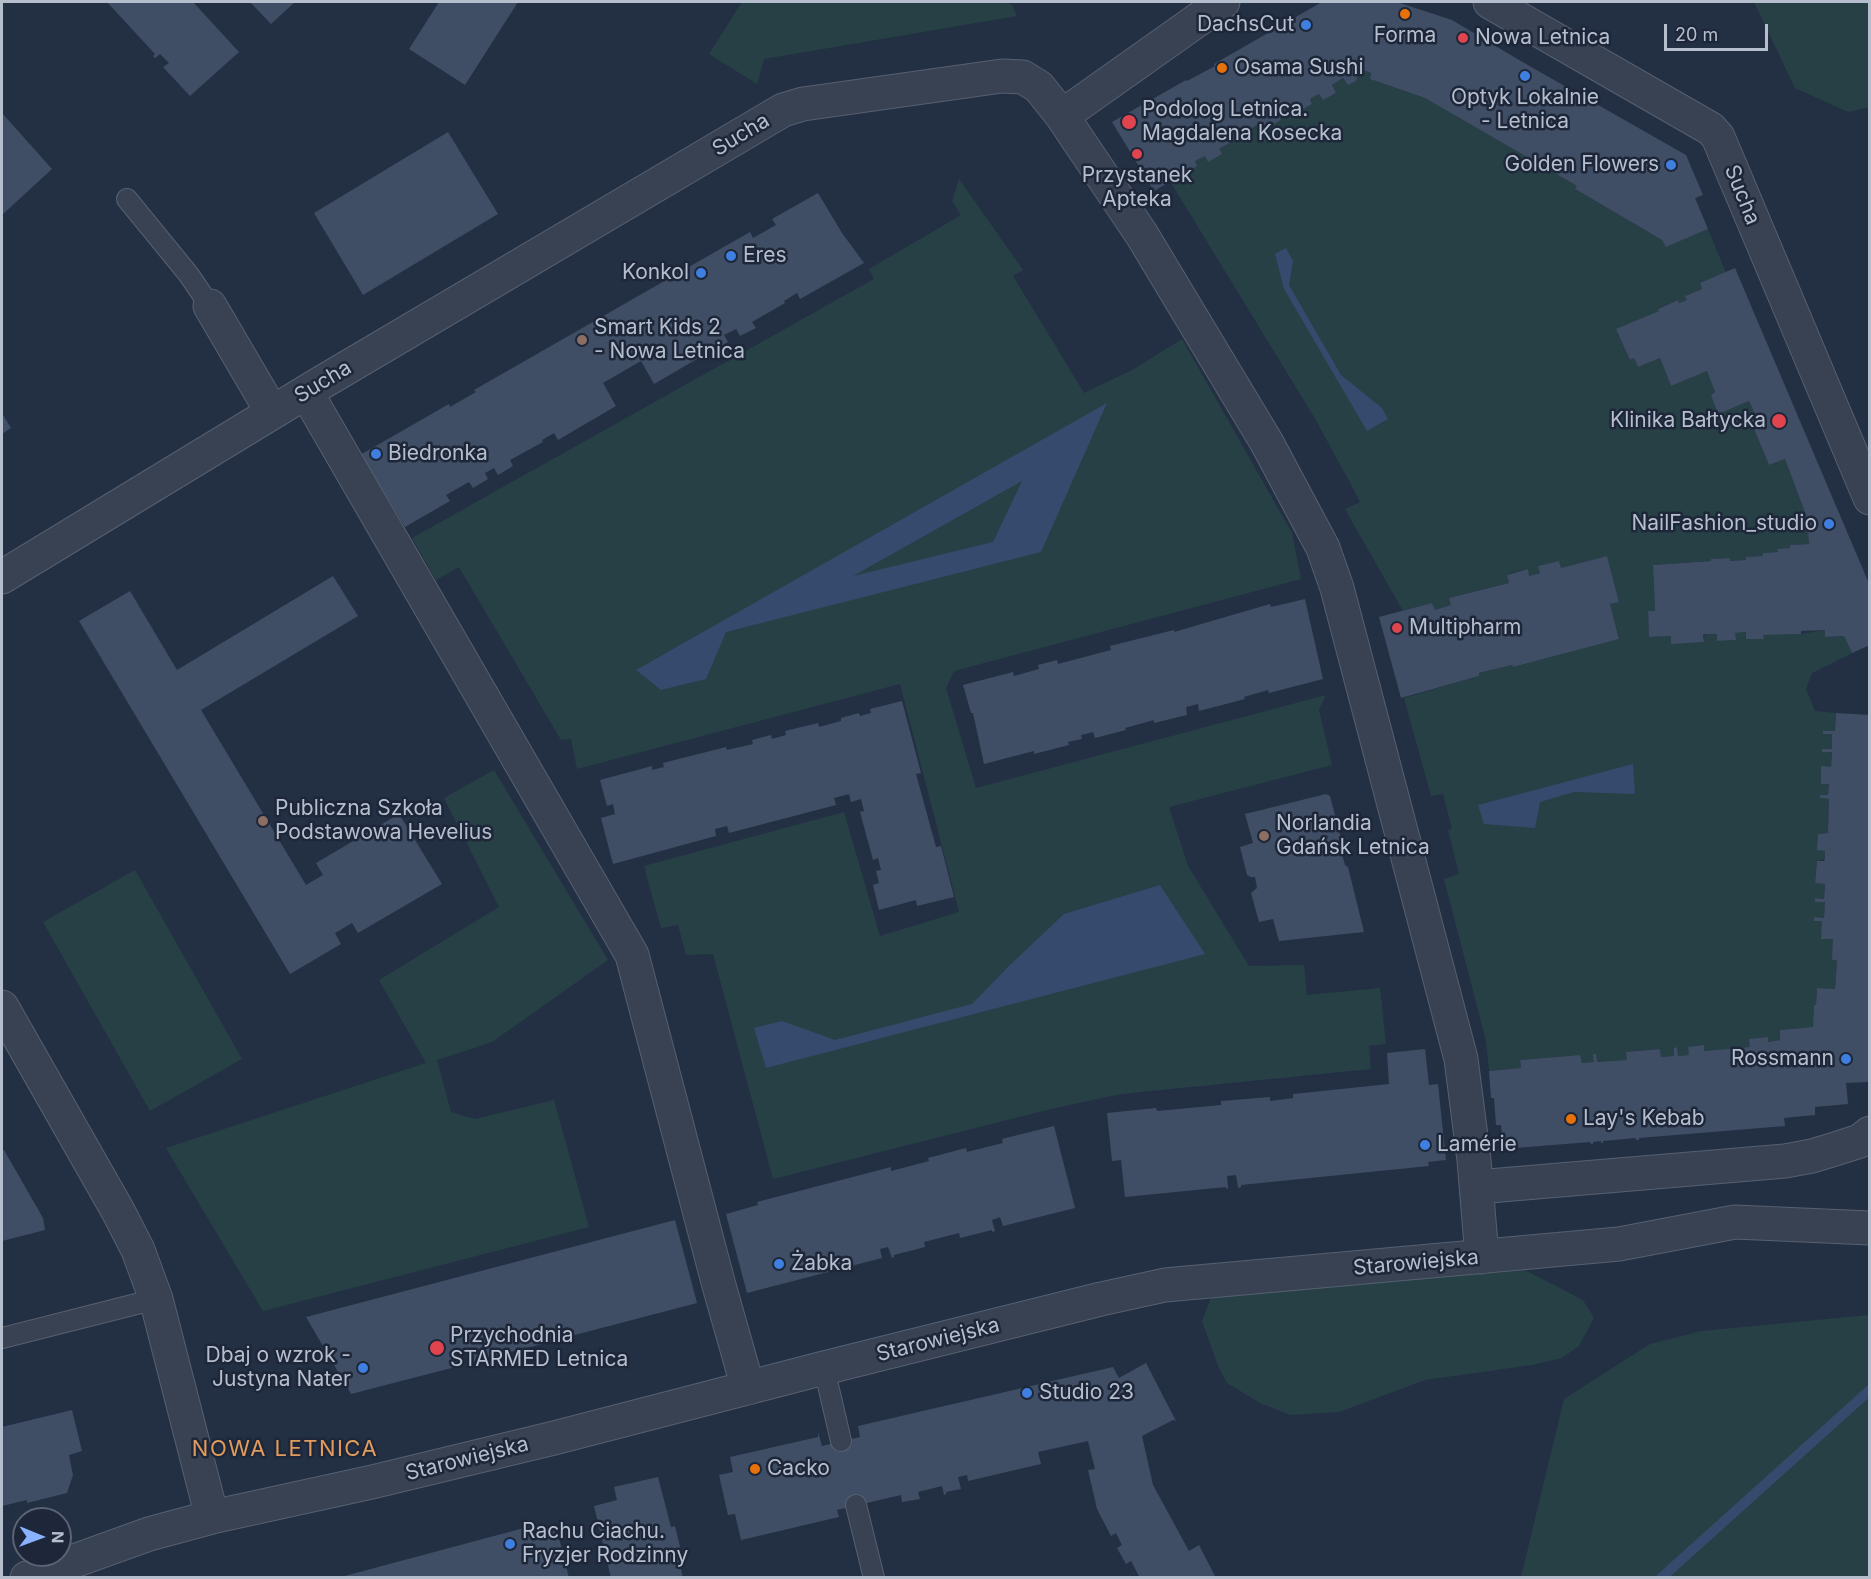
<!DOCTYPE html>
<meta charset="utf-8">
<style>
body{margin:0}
#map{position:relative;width:1871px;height:1579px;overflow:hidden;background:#233044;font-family:Inter,sans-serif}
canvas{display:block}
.frame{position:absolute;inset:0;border:3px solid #b5becd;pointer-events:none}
.north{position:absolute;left:12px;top:1507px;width:60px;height:60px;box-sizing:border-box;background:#1d2739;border:2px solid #5a6374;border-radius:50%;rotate:91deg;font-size:16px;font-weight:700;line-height:24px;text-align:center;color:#b5becd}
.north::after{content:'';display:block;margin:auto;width:21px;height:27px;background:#89b2ff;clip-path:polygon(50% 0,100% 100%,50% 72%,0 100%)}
.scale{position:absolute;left:1664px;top:24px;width:104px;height:27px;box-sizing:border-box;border:3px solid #b5becd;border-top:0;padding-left:8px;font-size:18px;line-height:21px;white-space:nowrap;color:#b5becd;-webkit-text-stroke:4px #1d2739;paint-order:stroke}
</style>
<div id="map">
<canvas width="1871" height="1579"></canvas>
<div class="frame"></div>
<div class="north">N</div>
<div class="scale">20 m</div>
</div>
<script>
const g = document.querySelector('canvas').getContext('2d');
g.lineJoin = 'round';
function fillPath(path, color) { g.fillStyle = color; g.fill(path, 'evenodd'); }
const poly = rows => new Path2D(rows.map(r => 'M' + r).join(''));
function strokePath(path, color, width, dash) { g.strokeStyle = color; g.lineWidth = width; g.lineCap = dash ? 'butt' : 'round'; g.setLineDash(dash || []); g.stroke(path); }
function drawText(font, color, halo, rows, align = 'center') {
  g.font = font + ' Inter,sans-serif'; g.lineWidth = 5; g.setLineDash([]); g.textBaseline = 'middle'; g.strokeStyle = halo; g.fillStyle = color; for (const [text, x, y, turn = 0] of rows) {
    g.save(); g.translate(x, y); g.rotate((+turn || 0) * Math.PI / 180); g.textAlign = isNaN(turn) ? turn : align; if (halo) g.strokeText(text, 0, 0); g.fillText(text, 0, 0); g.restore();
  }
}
const green = poly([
 [742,2,1005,2,1012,5,1017,16,764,59,757,84,709,54],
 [1754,2,1869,2,1869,107,1848,112,1795,88],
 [1360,69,1371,73,1370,79,1425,98,1577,186,1576,190,1662,240,1666,247,1708,229,1726,273,1700,283,1702,289,1686,295,1687,300,1679,303,1678,300,1659,308,1659,311,1617,330,1630,360,1634,358,1638,367,1660,358,1671,386,1707,371,1715,392,1711,395,1718,413,1749,401,1754,412,1748,415,1769,465,1785,459,1807,518,1809,544,1790,545,1790,548,1777,549,1778,552,1763,553,1763,556,1747,557,1746,560,1730,561,1729,558,1711,559,1711,561,1653,565,1655,611,1648,612,1649,637,1671,636,1703,642,1705,634,1717,634,1717,641,1735,640,1735,633,1746,632,1747,639,1764,639,1763,635,1801,634,1825,630,1826,637,1844,636,1852,653,1812,673,1806,689,1815,711,1836,713,1835,731,1823,731,1824,734,1832,734,1832,749,1822,749,1823,752,1832,752,1831,767,1821,767,1821,783,1829,784,1828,795,1821,795,1820,798,1829,799,1828,833,1818,834,1825,851,1825,859,1817,861,1815,883,1825,884,1824,899,1815,898,1815,901,1825,902,1824,918,1814,917,1814,920,1822,921,1822,938,1833,939,1837,960,1835,989,1817,988,1816,1005,1814,1005,1813,1027,1780,1030,1780,1040,1768,1042,1768,1037,1750,1039,1750,1047,1704,1051,1704,1045,1689,1047,1689,1055,1678,1056,1677,1047,1674,1048,1674,1056,1661,1057,1660,1049,1627,1052,1627,1060,1597,1062,1596,1054,1594,1054,1594,1062,1582,1063,1580,1055,1520,1060,1521,1068,1489,1071,1486,1041,1444,879,1459,874,1448,830,1452,829,1443,794,1431,796,1404,698,1479,676,1479,673,1512,665,1513,667,1619,639,1610,604,1619,602,1607,556,1561,568,1559,561,1539,566,1540,573,1529,576,1527,569,1507,574,1509,583,1449,598,1451,605,1435,610,1432,603,1403,611,1345,509,1360,502,1353,488,1314,417,1170,181,1195,161,1205,156,1208,162,1219,149,1248,133,1247,131,1262,122,1265,128,1281,120,1278,114,1293,106,1297,113,1312,104,1310,99,1319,94,1323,100,1336,93,1332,85,1343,78,1348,85,1356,81],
 [959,179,1023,270,1013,276,1084,393,1134,369,1182,339,1292,533,1301,579,954,671,946,688,976,788,1326,695,1319,710,1332,765,1169,807,1188,866,1249,966,1304,965,1307,995,1380,988,1386,1044,1369,1046,1371,1069,1121,1094,1051,1109,773,1179,713,954,686,955,678,925,661,928,644,866,844,812,880,936,959,912,900,684,577,769,571,739,561,740,459,567,436,580,412,538,874,279,869,269,961,215,952,201],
 [494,770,608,960,492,1042,437,1060,451,1112,475,1119,554,1100,589,1227,263,1311,166,1148,426,1063,379,980,499,907,444,798],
 [135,870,242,1059,150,1111,43,922],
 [1525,1270,1583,1300,1594,1318,1579,1346,1562,1358,1532,1365,1425,1380,1339,1412,1290,1415,1260,1403,1227,1383,1218,1366,1202,1321,1211,1298,1237,1294],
 [1869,1315,1869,1577,1521,1577,1564,1399,1650,1344,1702,1331]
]);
const water = poly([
 [1286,248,1293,261,1289,285,1341,375,1382,408,1388,419,1367,431,1284,289,1275,254],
 [1107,403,1041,552,726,632,706,679,661,690,636,670],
 [1022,481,993,542,853,576],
 [1633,764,1635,794,1574,792,1540,802,1535,828,1484,824,1478,805],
 [1160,885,1205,954,766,1068,754,1028,782,1021,835,1040,972,1004,1010,965,1064,914]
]);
const stream = poly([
 [1661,1578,1870,1390]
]);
const building = poly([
 [107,2,193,2,239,52,190,96,163,67,169,63,160,54,155,58,153,56,155,54],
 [250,2,295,2,271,24],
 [439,2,518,2,465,85,409,49],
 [1322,2,1397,2,1452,20,1519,60,1686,155,1703,195,1695,198,1708,229,1666,247,1662,240,1575,189,1577,186,1425,98,1370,79,1371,73,1360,69,1356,81,1348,85,1343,78,1332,85,1336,93,1323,100,1319,94,1310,99,1312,104,1297,113,1293,106,1278,114,1281,120,1265,129,1262,122,1247,131,1248,133,1219,149,1222,154,1208,162,1205,156,1195,161,1197,166,1154,191,1112,122,1186,80,1187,81,1215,66,1214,64],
 [2,113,52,169,2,215],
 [448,132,498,214,363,295,314,213],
 [818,193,842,233,864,263,800,299,797,293,784,301,785,303,752,322,756,328,740,336,736,329,724,335,728,342,711,352,707,345,694,353,697,359,654,384,641,361,603,383,616,406,558,440,554,433,542,440,543,442,510,460,513,466,498,475,494,468,485,473,488,479,473,488,469,482,446,495,450,501,405,527,378,483,376,483,360,455,449,404,450,407,476,392,474,390,750,232,753,238,776,225,772,219],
 [1735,268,1870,586,1870,645,1852,653,1844,636,1825,637,1825,630,1801,631,1801,634,1763,635,1764,639,1746,639,1746,632,1735,633,1736,640,1717,641,1717,634,1705,634,1703,635,1704,642,1671,644,1671,636,1649,637,1648,611,1655,611,1653,565,1711,561,1711,559,1730,558,1730,561,1746,560,1746,557,1763,556,1763,553,1778,552,1777,549,1790,548,1790,545,1809,544,1807,518,1785,459,1769,465,1748,415,1754,412,1749,401,1718,414,1711,395,1715,392,1707,371,1671,386,1660,358,1638,367,1634,358,1630,360,1616,329,1659,311,1658,309,1678,300,1679,303,1687,300,1685,296,1702,289,1700,283],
 [2,413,11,428,2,434],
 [1607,556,1619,602,1610,604,1619,639,1513,667,1512,665,1479,673,1479,676,1401,698,1379,617,1432,603,1435,610,1451,605,1449,598,1509,583,1507,575,1528,569,1529,576,1540,573,1538,566,1559,561,1561,568],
 [333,576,358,616,201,710,306,885,323,875,316,863,399,814,442,884,358,933,352,923,335,933,341,944,290,974,79,621,130,591,177,670],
 [1305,599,1323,679,1269,693,1268,690,1244,697,1245,699,1199,711,1198,704,1186,707,1187,715,1154,723,1154,720,1125,728,1126,730,1095,738,1093,732,1081,735,1082,739,1068,742,1069,745,1034,754,1034,751,984,764,973,713,971,713,963,685,1013,672,1014,676,1039,669,1038,665,1057,660,1058,664,1111,650,1110,646,1174,630,1174,632,1270,604,1271,607],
 [902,701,921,773,916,774,936,847,941,846,954,897,917,906,916,900,879,910,873,885,879,883,876,871,881,870,878,858,873,860,860,812,864,811,861,799,851,802,849,794,834,798,836,805,729,833,727,826,715,829,716,836,613,864,601,818,615,814,613,804,607,806,600,780,652,766,652,770,664,767,663,763,726,747,727,750,753,744,752,740,771,735,772,739,786,735,785,731,818,723,819,727,841,721,841,718,859,713,860,716,871,713,870,709],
 [1836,713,1870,715,1870,1079,1867,1082,1846,1083,1848,1104,1815,1107,1815,1115,1784,1118,1785,1126,1639,1138,1639,1140,1636,1140,1636,1138,1603,1141,1603,1143,1601,1143,1601,1141,1593,1142,1593,1144,1591,1144,1590,1142,1503,1149,1501,1125,1496,1125,1494,1098,1491,1098,1489,1071,1521,1068,1520,1060,1580,1055,1582,1063,1594,1062,1593,1054,1596,1054,1597,1062,1627,1060,1626,1052,1660,1049,1661,1057,1674,1056,1674,1048,1677,1047,1678,1056,1689,1055,1688,1047,1704,1045,1704,1051,1750,1047,1749,1039,1768,1037,1768,1042,1780,1040,1780,1030,1813,1027,1814,1005,1816,1005,1817,988,1835,989,1837,960,1832,960,1833,939,1821,939,1822,921,1814,921,1814,917,1824,918,1825,902,1815,902,1815,898,1824,899,1825,884,1815,883,1817,861,1824,861,1825,859,1825,851,1817,850,1818,834,1828,833,1829,799,1820,798,1820,795,1828,795,1829,784,1821,784,1821,766,1831,767,1832,752,1822,752,1822,749,1832,749,1832,734,1823,734,1823,731,1835,731],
 [1326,794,1330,796,1344,850,1342,854,1345,865,1348,867,1364,932,1279,941,1273,919,1259,922,1251,893,1257,888,1255,877,1251,877,1247,875,1240,847,1253,843,1245,814],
 [1425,1049,1429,1085,1438,1084,1446,1160,1428,1162,1429,1166,1241,1185,1241,1187,1238,1188,1236,1175,1227,1176,1228,1188,1226,1189,1226,1187,1125,1197,1121,1160,1112,1161,1107,1113,1156,1108,1157,1111,1221,1105,1221,1101,1270,1097,1270,1101,1293,1098,1293,1094,1389,1084,1387,1053],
 [1054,1126,1075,1208,1003,1226,1000,1217,992,1220,995,1231,992,1232,992,1230,960,1238,959,1233,924,1242,925,1247,894,1255,894,1257,892,1258,888,1247,880,1249,882,1258,747,1293,726,1214,758,1205,757,1202,891,1167,891,1171,929,1161,928,1158,966,1148,967,1152,1003,1143,1002,1139],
 [4,1150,43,1218,45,1230,2,1241,2,1151],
 [675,1220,697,1303,571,1336,568,1327,559,1329,562,1339,471,1362,469,1353,461,1355,463,1365,351,1394,306,1317],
 [1146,1363,1176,1421,1173,1420,1142,1436,1153,1485,1189,1551,1199,1545,1215,1576,1213,1578,1140,1578,1131,1561,1126,1564,1117,1548,1122,1545,1116,1533,1111,1536,1097,1509,1088,1470,1095,1469,1088,1441,1038,1452,1041,1464,968,1481,967,1475,958,1477,961,1489,946,1492,946,1494,944,1495,942,1486,918,1492,920,1499,902,1502,901,1495,837,1510,839,1517,741,1540,735,1514,728,1515,719,1475,733,1472,730,1457,818,1437,818,1432,822,1446,860,1437,858,1426,1113,1367,1119,1378],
 [72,1410,82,1451,69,1455,73,1475,67,1493,27,1503,27,1500,2,1506,2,1427],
 [658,1477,671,1527,675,1526,682,1555,678,1556,683,1578,611,1578,594,1506,617,1500,614,1487],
 [539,1524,551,1531,557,1530,569,1578,337,1578]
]);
const service = poly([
 [127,199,189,275,210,306],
 [2,1338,156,1299],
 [824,1368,841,1441],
 [856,1505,874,1578]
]);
const minor = poly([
 [1490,2,1711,129,1718,137,1870,498],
 [1062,116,1223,2],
 [210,306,272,412],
 [306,392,632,955,718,1282,748,1388],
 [2,577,321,383,783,110,803,104,1002,76,1023,77,1039,87,1062,116,1142,235,1267,443,1323,548,1337,588,1461,1059,1474,1160,1482,1257],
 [2,1007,118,1211,138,1250,156,1299,212,1517],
 [1477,1187,1785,1161,1812,1156,1835,1149,1860,1141,1870,1133],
 [27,1578,149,1534,212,1517,372,1482,554,1438,824,1368,1101,1299,1165,1285,1619,1244,1735,1222,1870,1228]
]);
const markers = [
 [1405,14,6,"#e8710a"],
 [1306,25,6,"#3f7fe0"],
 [1463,38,6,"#e0444e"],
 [1222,68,6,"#e8710a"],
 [1525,76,6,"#3f7fe0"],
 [1129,122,8,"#e0444e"],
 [1137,154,6,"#e0444e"],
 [1671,165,6,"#3f7fe0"],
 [731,256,6,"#3f7fe0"],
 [701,273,6,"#3f7fe0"],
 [582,340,6,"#8d6e63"],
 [1779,421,8,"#e0444e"],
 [376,454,6,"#3f7fe0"],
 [1829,524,6,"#3f7fe0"],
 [1397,628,6,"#e0444e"],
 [263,821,6,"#8d6e63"],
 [1264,836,6,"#8d6e63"],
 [1846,1059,6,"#3f7fe0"],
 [1571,1119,6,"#e8710a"],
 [1425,1145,6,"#3f7fe0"],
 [779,1264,6,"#3f7fe0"],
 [437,1348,8,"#e0444e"],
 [363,1368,6,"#3f7fe0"],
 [1027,1393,6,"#3f7fe0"],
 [755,1469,6,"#e8710a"],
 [510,1544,6,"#3f7fe0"]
];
const poiNames = [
 ["DachsCut",1294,25,"right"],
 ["Forma",1405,36,"center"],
 ["Nowa Letnica",1475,38],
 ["Osama Sushi",1234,68],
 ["Optyk Lokalnie",1525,98,"center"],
 ["- Letnica",1525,122,"center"],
 ["Podolog Letnica.",1142,110],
 ["Magdalena Kosecka",1142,134],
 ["Golden Flowers",1659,165,"right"],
 ["Przystanek",1137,176,"center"],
 ["Apteka",1137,200,"center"],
 ["Eres",743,256],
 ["Konkol",689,273,"right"],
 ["Smart Kids 2",594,328],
 ["- Nowa Letnica",594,352],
 ["Klinika Bałtycka",1766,421,"right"],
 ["Biedronka",388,454],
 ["NailFashion_studio",1817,524,"right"],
 ["Multipharm",1409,628],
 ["Publiczna Szkoła",275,809],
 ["Podstawowa Hevelius",275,833],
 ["Norlandia",1276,824],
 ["Gdańsk Letnica",1276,848],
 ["Rossmann",1834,1059,"right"],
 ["Lay's Kebab",1583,1119],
 ["Lamérie",1437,1145],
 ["Żabka",791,1264],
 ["Przychodnia",450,1336],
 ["STARMED Letnica",450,1360],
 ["Dbaj o wzrok -",351,1356,"right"],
 ["Justyna Nater",351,1380,"right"],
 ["Studio 23",1039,1393],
 ["Cacko",767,1469],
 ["Rachu Ciachu.",522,1532],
 ["Fryzjer Rodzinny",522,1556]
];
const streetNames = [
 ["Sucha",741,135,-31],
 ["Sucha",1742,195,68],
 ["Sucha",323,382,-31],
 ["Starowiejska",1416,1263,-5],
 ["Starowiejska",938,1340,-14],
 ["Starowiejska",467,1459,-14]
];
const neighbourhoodNames = [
 ["NOWA LETNICA",285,1449]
];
fillPath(green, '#264045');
fillPath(water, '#364a6d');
strokePath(stream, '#364a6d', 10);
fillPath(building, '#3f4e64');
strokePath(service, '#566071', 22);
strokePath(minor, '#566071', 35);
strokePath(service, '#384253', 20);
strokePath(minor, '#384253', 33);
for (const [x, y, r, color] of markers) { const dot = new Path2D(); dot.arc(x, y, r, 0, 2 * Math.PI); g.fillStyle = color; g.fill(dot); strokePath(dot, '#1d2739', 2); }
drawText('21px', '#b5becd', '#1d2739', poiNames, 'left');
drawText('21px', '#b5becd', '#1d2739', streetNames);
g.letterSpacing = '1.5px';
drawText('22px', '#e19b5d', '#1d2739', neighbourhoodNames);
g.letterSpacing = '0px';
</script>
